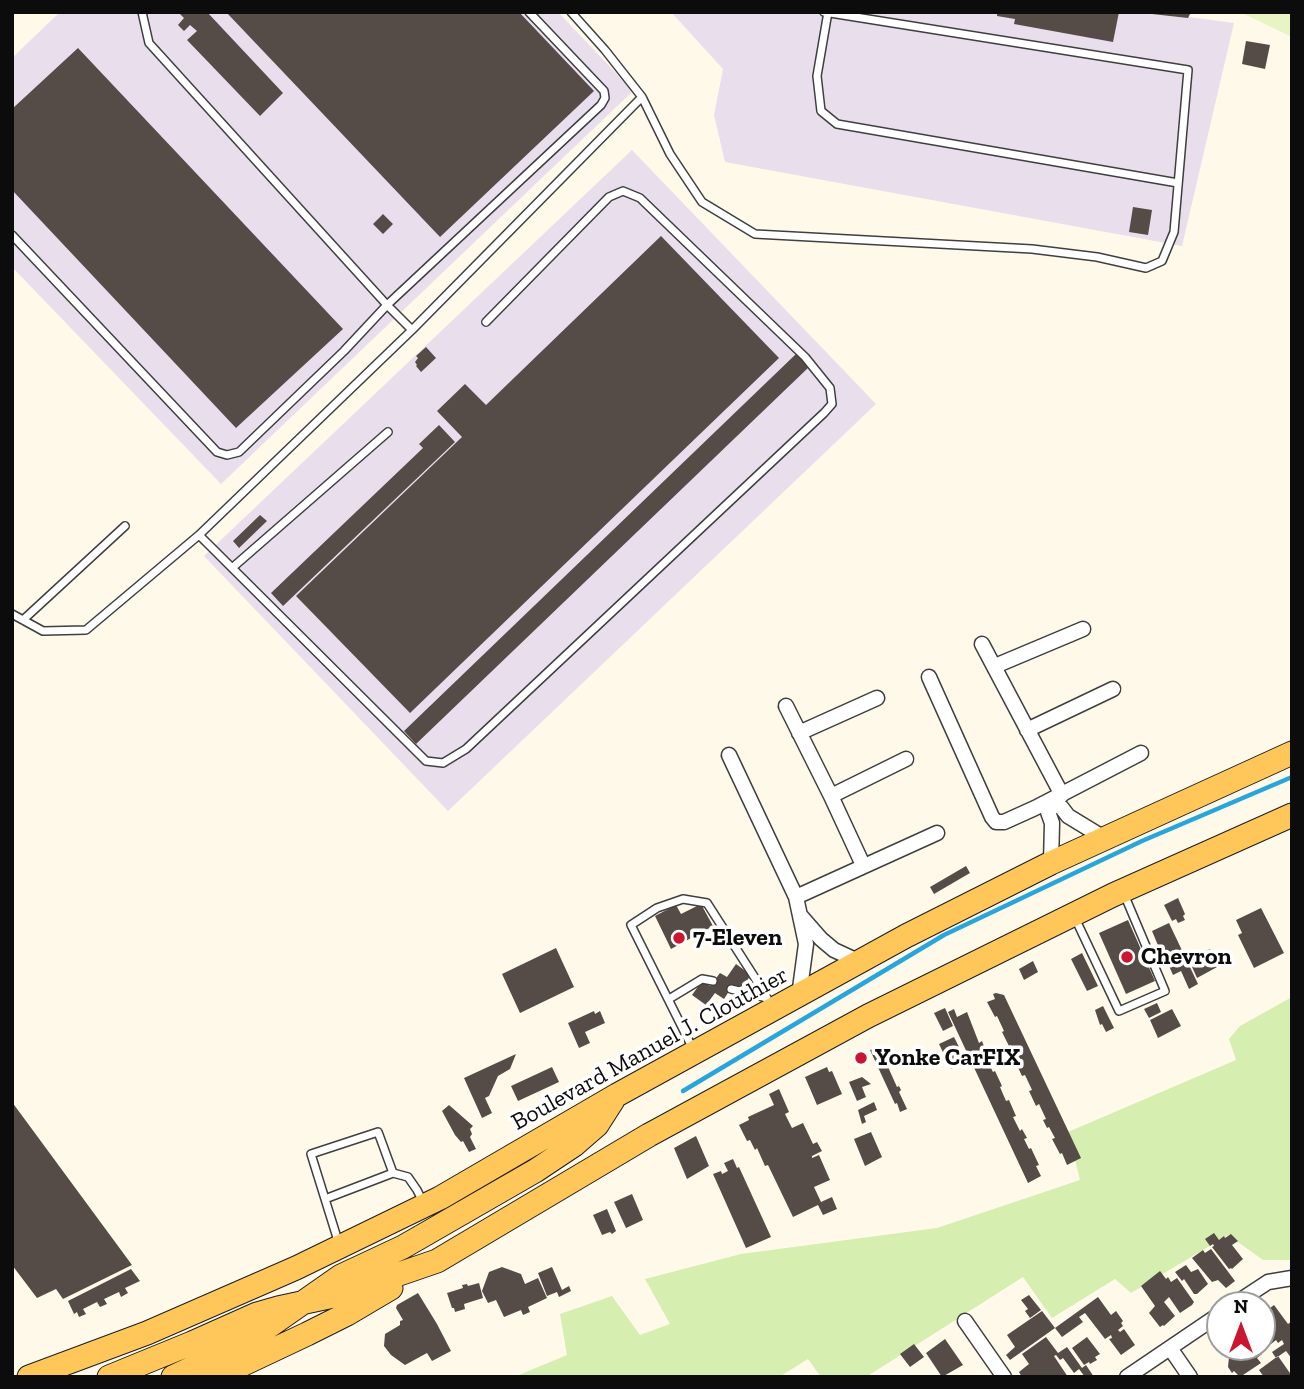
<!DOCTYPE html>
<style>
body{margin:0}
#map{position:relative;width:1304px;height:1389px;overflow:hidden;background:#fff9ea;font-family:"Zilla Slab",serif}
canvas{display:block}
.frame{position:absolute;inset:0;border:14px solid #0c0c0c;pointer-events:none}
.north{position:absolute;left:1206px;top:1291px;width:70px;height:70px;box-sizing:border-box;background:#fff;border:2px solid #9e9e9e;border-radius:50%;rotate:0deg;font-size:19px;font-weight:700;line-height:28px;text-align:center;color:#0c0c0c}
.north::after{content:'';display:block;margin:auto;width:24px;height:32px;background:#ca1631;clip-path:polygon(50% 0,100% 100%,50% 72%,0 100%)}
</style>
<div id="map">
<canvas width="1304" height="1389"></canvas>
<div class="frame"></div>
<div class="north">N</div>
</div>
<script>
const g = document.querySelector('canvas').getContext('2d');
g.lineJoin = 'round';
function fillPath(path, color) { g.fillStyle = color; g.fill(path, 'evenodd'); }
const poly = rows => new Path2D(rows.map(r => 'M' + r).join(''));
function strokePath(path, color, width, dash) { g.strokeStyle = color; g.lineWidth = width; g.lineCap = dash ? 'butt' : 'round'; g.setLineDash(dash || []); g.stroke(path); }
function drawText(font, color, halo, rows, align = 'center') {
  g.font = font + ' "Zilla Slab",serif'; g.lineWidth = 7; g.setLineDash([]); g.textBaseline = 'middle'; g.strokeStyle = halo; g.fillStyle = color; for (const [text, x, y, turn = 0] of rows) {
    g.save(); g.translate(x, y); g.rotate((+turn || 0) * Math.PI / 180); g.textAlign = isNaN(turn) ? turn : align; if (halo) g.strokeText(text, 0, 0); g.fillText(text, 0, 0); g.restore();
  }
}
const industrial = poly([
 [60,12,558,12,633,91,221,484,12,267,12,58],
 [671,12,1152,12,1234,23,1182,246,725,162,714,115,723,69],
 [632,150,876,404,448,811,204,556]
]);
const green = poly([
 [1292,997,1291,1260,1263,1260,1228,1235,1131,1293,1115,1279,1052,1318,1023,1277,866,1377,821,1377,808,1359,779,1377,514,1377,567,1355,560,1314,612,1296,640,1335,670,1324,645,1279,741,1254,937,1228,1080,1180,1068,1132,1236,1060,1229,1039,1240,1026]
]);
const pitch = poly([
 [1240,12,1292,12,1292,37]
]);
const stream = poly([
 [683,1091,944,935,1142,841,1292,777]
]);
const building = poly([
 [178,12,207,12,283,93,260,116,187,40,197,31,190,25,184,31,178,25,184,18],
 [226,12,519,12,594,91,440,237],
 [997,12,1119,12,1113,42,1014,24,1015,19,997,16],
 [1152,12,1191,12,1188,18,1152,14],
 [1246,41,1270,45,1265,69,1242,64],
 [78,48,343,329,236,428,12,190,12,109],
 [1133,207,1152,210,1148,235,1129,232],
 [383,214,393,224,383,234,373,224],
 [661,236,779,358,410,713,296,596,462,437,437,411,465,384,486,405],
 [426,347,436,358,421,372,416,366,417,365,415,362,418,358,416,356],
 [796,354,809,367,416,744,404,731],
 [439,425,455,442,283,606,271,593,423,448,419,444],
 [260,515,267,521,239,548,233,541],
 [966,866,970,873,934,894,930,887],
 [1178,898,1185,914,1183,916,1185,920,1178,923,1176,919,1172,921,1164,905],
 [701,904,713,926,671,949,655,916,676,905,681,914],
 [1261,908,1284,953,1254,968,1238,935,1242,933,1236,920],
 [1128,920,1155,981,1126,994,1099,933],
 [1169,923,1198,984,1189,989,1181,971,1173,975,1169,966,1167,967,1152,931],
 [556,948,574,987,520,1013,502,974],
 [1210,949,1219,966,1197,978,1189,960],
 [1082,953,1098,986,1087,991,1071,959],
 [1033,961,1038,972,1024,980,1019,969],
 [736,964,751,975,741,989,733,985,724,999,715,993,706,1005,692,995,702,981,710,986,720,973,727,977],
 [996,993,1004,995,1081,1158,1067,1165,1062,1153,1060,1154,1052,1139,1055,1138,1049,1127,1047,1128,1043,1120,1046,1119,1039,1104,1036,1106,1029,1091,1032,1090,1025,1075,1022,1076,1015,1061,1018,1060,1011,1045,1009,1046,1002,1032,1004,1031,997,1016,995,1017,987,1002,995,999,993,994],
 [1157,1003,1161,1012,1149,1018,1144,1009],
 [1103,1006,1114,1028,1106,1032,1102,1024,1100,1025,1095,1010],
 [945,1008,953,1026,943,1031,934,1013],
 [954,1009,957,1017,967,1012,979,1043,982,1041,988,1057,986,1058,993,1072,995,1071,1002,1086,1000,1087,1006,1101,1009,1100,1016,1116,1013,1117,1020,1131,1022,1129,1027,1138,1024,1139,1029,1149,1031,1148,1039,1165,1036,1166,1041,1176,1028,1183,948,1012],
 [1172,1009,1181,1026,1158,1038,1150,1020],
 [594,1011,595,1014,600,1011,605,1023,585,1032,590,1043,579,1048,568,1023],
 [954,1037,966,1061,951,1069,939,1044],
 [879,1047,897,1087,899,1086,901,1090,899,1092,907,1109,900,1112,897,1103,895,1104,870,1050],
 [516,1054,510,1069,498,1076,489,1096,485,1098,492,1113,482,1118,464,1078],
 [552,1067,559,1082,518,1101,511,1086],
 [827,1067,829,1072,832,1071,842,1094,817,1105,805,1077],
 [862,1077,871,1084,862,1087,866,1097,857,1101,849,1082],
 [779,1089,789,1112,785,1114,792,1128,803,1123,813,1144,817,1142,822,1151,812,1156,812,1158,819,1155,830,1180,814,1187,821,1202,832,1197,837,1209,823,1215,818,1205,793,1217,768,1165,765,1166,757,1148,755,1150,750,1140,747,1141,739,1125,749,1120,748,1117,774,1105,769,1094],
 [12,1102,132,1265,63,1299,56,1289,37,1298,12,1265],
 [874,1102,877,1110,864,1116,866,1122,862,1124,858,1110],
 [449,1105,473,1126,470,1129,472,1134,470,1137,476,1149,469,1152,463,1141,461,1142,455,1135,442,1111],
 [871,1132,882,1157,865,1166,854,1139],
 [696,1136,709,1166,687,1179,674,1148],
 [733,1159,737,1168,739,1167,771,1237,746,1248,713,1174,721,1171,722,1174,728,1171,724,1163],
 [632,1194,643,1220,626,1228,614,1202],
 [607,1209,616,1231,612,1234,610,1232,602,1235,593,1215],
 [1214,1233,1219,1240,1224,1236,1225,1238,1231,1234,1238,1241,1232,1245,1243,1259,1232,1269,1231,1268,1229,1269,1212,1247,1214,1246,1213,1244,1210,1246,1205,1239],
 [1211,1249,1235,1281,1226,1288,1218,1280,1212,1282,1192,1258,1203,1250,1205,1253],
 [1186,1265,1191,1272,1198,1269,1208,1284,1197,1294,1194,1294,1184,1279,1182,1281,1175,1272],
 [502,1267,521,1274,525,1284,538,1278,547,1298,528,1307,530,1312,523,1315,521,1310,504,1317,496,1300,488,1303,482,1291,489,1272],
 [552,1267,562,1290,569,1286,571,1291,559,1297,557,1292,547,1296,538,1273],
 [131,1269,140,1281,125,1288,128,1293,121,1297,119,1292,104,1299,107,1304,100,1307,97,1302,83,1309,86,1314,79,1317,77,1312,74,1314,68,1301],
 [1160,1271,1166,1279,1168,1277,1171,1282,1177,1278,1194,1302,1192,1305,1180,1313,1169,1297,1164,1302,1175,1316,1164,1326,1163,1325,1160,1327,1149,1313,1155,1306,1141,1286],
 [479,1283,483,1298,464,1304,465,1309,455,1312,454,1308,452,1308,447,1293,463,1288,462,1285,467,1284,468,1286],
 [418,1293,437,1324,451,1351,432,1361,427,1353,405,1365,391,1355,384,1346,385,1334,400,1325,400,1321,403,1320,396,1308,397,1305],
 [1029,1295,1041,1310,1030,1318,1025,1311,1028,1309,1021,1300],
 [1098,1297,1111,1315,1116,1311,1123,1321,1121,1323,1123,1326,1118,1330,1120,1332,1124,1329,1135,1345,1121,1355,1109,1339,1112,1338,1111,1335,1105,1339,1085,1313,1079,1317,1083,1322,1062,1337,1055,1328,1010,1360,1006,1355,1015,1347,1007,1335,1042,1311,1055,1328],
 [1274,1305,1288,1324,1292,1321,1292,1359,1286,1351,1276,1358,1272,1352,1284,1344,1282,1340,1278,1343,1276,1340,1271,1344,1262,1330,1262,1314],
 [1046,1337,1058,1353,1067,1347,1082,1368,1086,1365,1094,1377,1085,1377,1079,1369,1074,1373,1063,1358,1060,1360,1056,1355,1054,1356,1068,1377,1022,1377,1019,1372,1029,1364,1022,1354],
 [1087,1337,1100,1354,1095,1357,1097,1360,1090,1364,1089,1362,1084,1365,1072,1348],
 [945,1339,963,1365,942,1377,926,1353],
 [914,1344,924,1357,910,1367,900,1354],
 [1236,1347,1258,1347,1262,1354,1257,1358,1261,1363,1240,1377,1234,1371,1232,1373,1228,1367,1229,1357,1233,1354,1231,1351],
 [1278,1356,1292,1376,1292,1377,1264,1377,1259,1370]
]);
const service = poly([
 [142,12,149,43,387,305,412,330],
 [828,12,817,76,821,111,837,124,1178,183],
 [642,97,670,154,702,202,755,234,1032,249,1097,257,1146,268,1162,261,1174,232,1188,70,824,12],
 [12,235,217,452,227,455,239,452,344,351,387,305,601,105,605,98,604,91,529,12],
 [199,535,426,761,443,763,466,749,824,413,832,404,830,388,805,357,640,198,623,191,609,197,486,322],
 [232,568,388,432],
 [12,614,43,631,86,630,199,535,412,330,642,97,605,50,571,12],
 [23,620,125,526],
 [1075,918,1119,1011,1165,991,1124,894],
 [731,989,767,998],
 [669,999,702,979,713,981],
 [693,1049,631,925,657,908,683,899,707,903,755,978,765,997],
 [325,1199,393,1173,408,1177,417,1190,423,1202],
 [339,1244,311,1154,378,1132,393,1173]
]);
const minor = poly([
 [982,644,1062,795],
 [995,666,1083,629],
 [929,677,992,817,996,822,1004,822,1035,808,1141,753],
 [786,706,831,796,863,865],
 [1027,730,1113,689],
 [799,733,877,698],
 [729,755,796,897,806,944,799,996],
 [831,796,906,759],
 [1051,863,1052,823,1048,812,1049,801,1062,808,1068,816,1104,838],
 [796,897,937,833],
 [800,915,821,939,834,950,860,962],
 [1233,1305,1268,1282,1292,1278],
 [965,1321,1004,1377],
 [1170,1348,1190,1377],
 [1127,1377,1220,1314]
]);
const primary = poly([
 [29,1377,147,1333,296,1268,440,1198,617,1095,906,936,1051,863,1292,753],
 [109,1377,192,1343,257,1314,278,1308,338,1295,437,1261,649,1135,868,1016,1113,895,1292,815],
 [173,1377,245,1343,341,1276,403,1247,535,1171,574,1145,597,1125,613,1100],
 [216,1377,307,1334,347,1314,391,1288]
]);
const markers = [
 [679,938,7,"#ca1631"],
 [1127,957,7,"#ca1631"],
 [861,1058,7,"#ca1631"]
];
const poiNames = [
 ["7-Eleven",693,938],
 ["Chevron",1141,957],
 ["Yonke CarFIX",875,1058]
];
const streetNames = [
 ["Boulevard Manuel J. Clouthier",650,1049,-29]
];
fillPath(industrial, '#e9deec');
fillPath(green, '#d6eeb0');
fillPath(pitch, '#e8f4c3');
strokePath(stream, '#28a6db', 4.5);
fillPath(building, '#554b47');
strokePath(service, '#3f3f3f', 10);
strokePath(minor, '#3f3f3f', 17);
strokePath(primary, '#1d1d1d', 25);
strokePath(service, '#fff', 7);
strokePath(minor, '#fff', 14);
strokePath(primary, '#ffc65a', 23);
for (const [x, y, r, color] of markers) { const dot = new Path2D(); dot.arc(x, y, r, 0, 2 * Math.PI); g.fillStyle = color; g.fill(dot); strokePath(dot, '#fff', 2.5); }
drawText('bold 24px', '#0c0c0c', '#fff', poiNames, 'left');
drawText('24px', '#0c0c0c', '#fff', streetNames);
</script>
